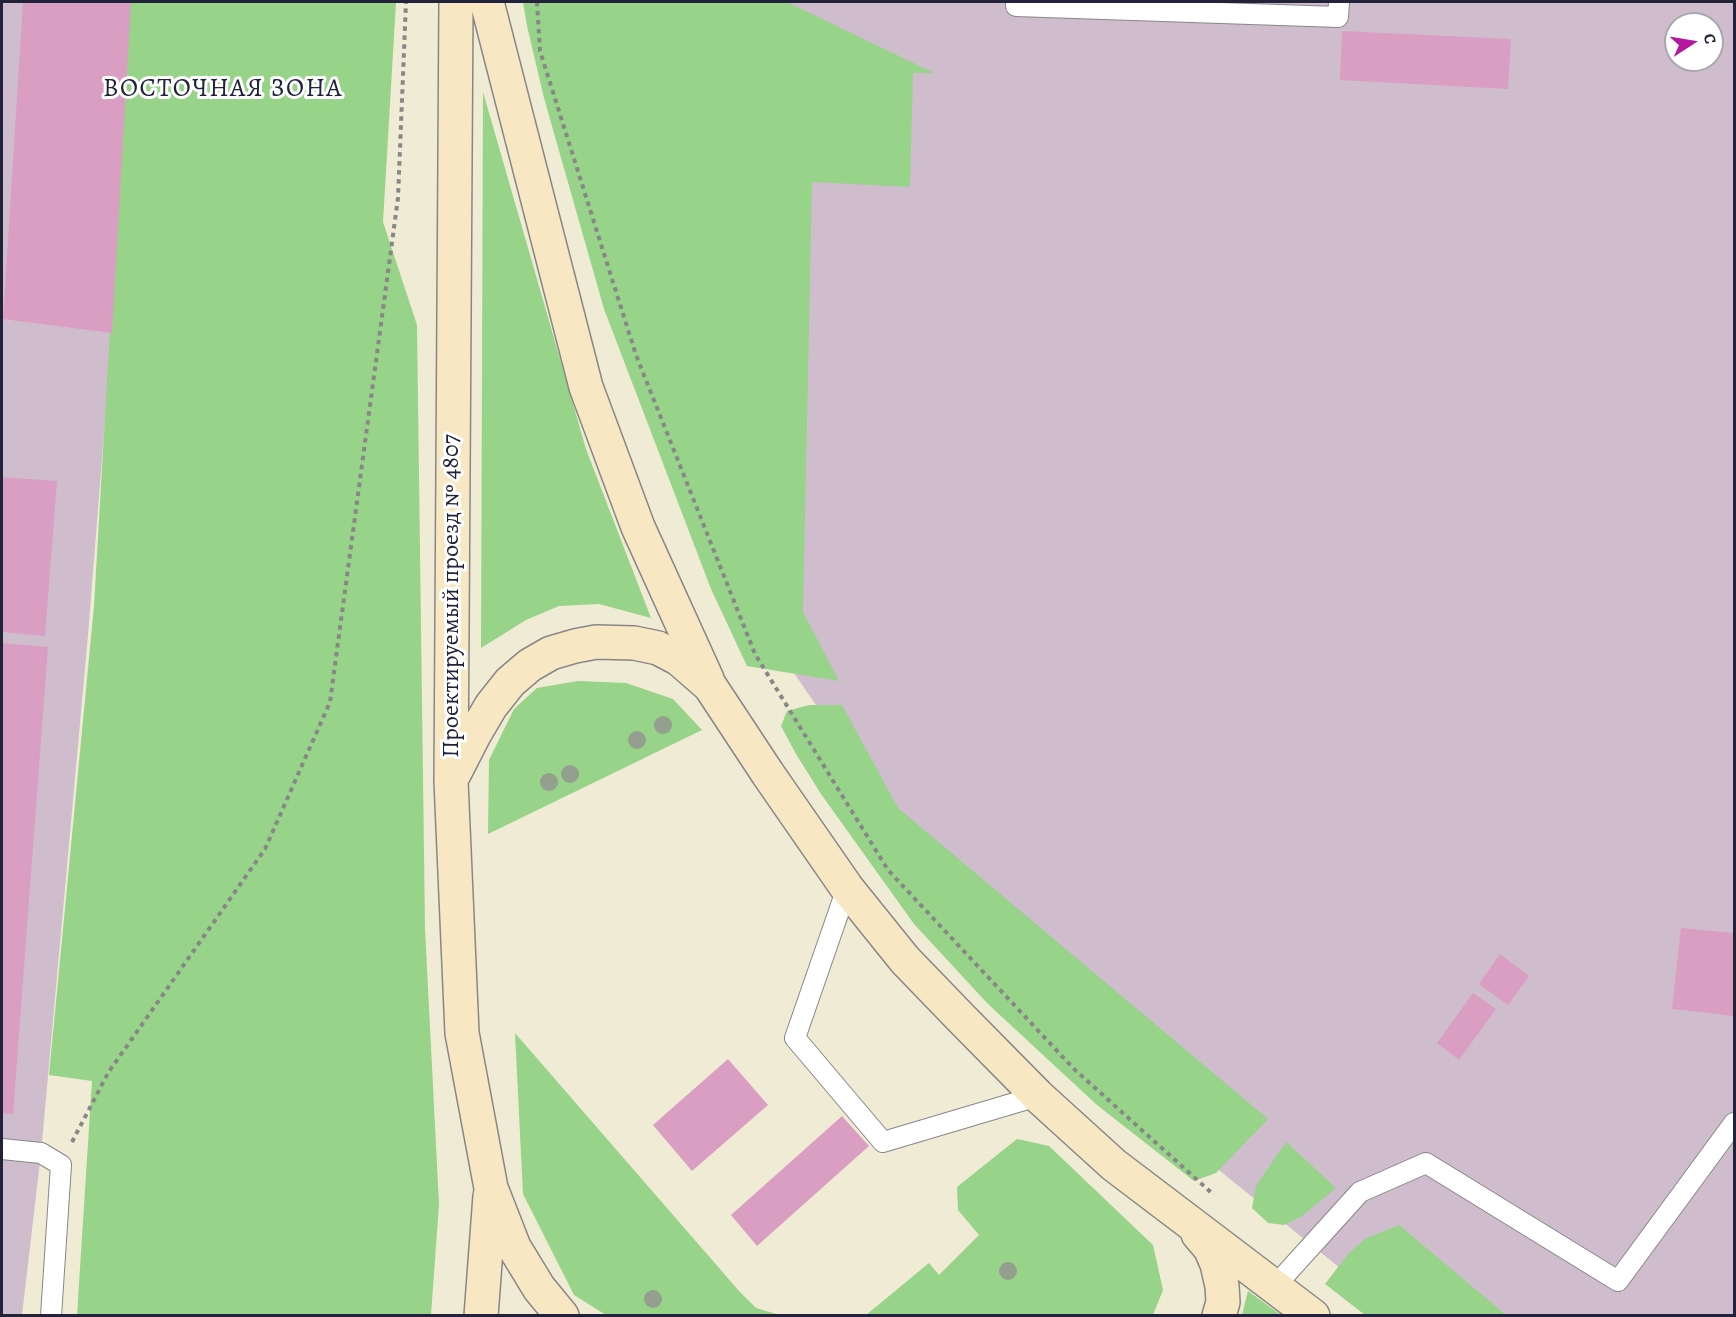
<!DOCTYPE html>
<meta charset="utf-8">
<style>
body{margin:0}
#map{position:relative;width:1736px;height:1317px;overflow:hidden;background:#f0ebd4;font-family:Alegreya,serif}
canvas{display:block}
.frame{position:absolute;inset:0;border:3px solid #22223b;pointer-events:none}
.north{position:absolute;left:1664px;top:12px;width:60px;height:60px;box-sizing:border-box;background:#fff;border:2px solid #a7a7b1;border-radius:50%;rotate:78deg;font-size:16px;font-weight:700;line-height:24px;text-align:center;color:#22223b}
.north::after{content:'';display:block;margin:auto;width:21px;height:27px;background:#b5179e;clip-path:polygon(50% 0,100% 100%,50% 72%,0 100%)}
</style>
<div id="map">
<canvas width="1736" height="1317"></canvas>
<div class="frame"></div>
<div class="north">С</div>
</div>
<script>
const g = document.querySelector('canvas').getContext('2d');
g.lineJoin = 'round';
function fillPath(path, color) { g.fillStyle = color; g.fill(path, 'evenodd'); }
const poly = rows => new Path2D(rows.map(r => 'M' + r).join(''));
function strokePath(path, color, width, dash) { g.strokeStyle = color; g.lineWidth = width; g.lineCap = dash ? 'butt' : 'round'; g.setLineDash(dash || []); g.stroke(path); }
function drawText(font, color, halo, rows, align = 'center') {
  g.font = font + ' Alegreya,serif'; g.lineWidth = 6; g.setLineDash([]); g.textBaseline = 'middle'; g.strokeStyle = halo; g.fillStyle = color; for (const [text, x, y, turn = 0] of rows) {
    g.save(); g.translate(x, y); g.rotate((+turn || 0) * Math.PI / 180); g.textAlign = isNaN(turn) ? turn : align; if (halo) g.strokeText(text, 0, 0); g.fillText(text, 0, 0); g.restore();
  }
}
const industrial = poly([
 [2,2,131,2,112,333,88,635,41,1153,22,1315,2,1316],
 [601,2,1734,2,1734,1315,1398,1315,1025,1013,754,614],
 [1676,24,1712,24,1712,60,1676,60]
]);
const green = poly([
 [129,2,396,2,383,222,417,325,425,929,439,1204,431,1315,77,1315,92,1081,49,1075,94,606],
 [523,2,787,2,934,73,913,73,910,187,812,182,803,612,839,681,747,666,711,589,604,309,544,98,527,26],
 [483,92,586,449,651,618,599,604,559,606,526,620,481,648],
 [578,681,626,683,673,699,702,730,488,834,489,760,514,709,537,688],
 [809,705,842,705,898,808,1268,1119,1216,1173,1194,1181,1097,1105,988,1004,914,924,821,794,796,754,781,726,787,711],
 [515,1033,739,1291,756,1308,780,1315,606,1315,574,1295,523,1194],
 [1017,1139,1049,1146,1153,1245,1163,1290,1153,1315,866,1315,929,1263,939,1275,979,1235,958,1210,957,1187],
 [1286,1142,1336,1188,1302,1216,1284,1225,1268,1223,1252,1208,1256,1186],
 [1399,1225,1506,1315,1365,1315,1325,1284,1348,1254,1365,1239],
 [1248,1291,1281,1315,1242,1315]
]);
const building = poly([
 [23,2,131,2,112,333,3,319],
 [1342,31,1511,39,1508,89,1340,80],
 [2,477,57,481,45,636,2,632],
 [2,643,48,647,13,1114,2,1113],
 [1681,928,1734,933,1734,1016,1672,1009],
 [1500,954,1529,976,1508,1005,1479,984],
 [1473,993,1496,1009,1459,1060,1437,1043],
 [728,1059,768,1105,692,1171,653,1125],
 [842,1116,869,1146,757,1246,731,1215]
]);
const path = poly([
 [537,2,540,51,636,355,755,654,888,870,1074,1069,1214,1195],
 [72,1142,108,1073,265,849,330,702,398,198,406,2]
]);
const lane = poly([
 [1016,2,1016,6,1338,17,1339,2],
 [847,888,795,1038,883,1142,1038,1096],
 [2,1149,41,1153,61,1165,51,1316],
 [1275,1286,1360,1192,1426,1163,1618,1281,1734,1123]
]);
const secondary = poly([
 [456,2,451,781,462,1033,491,1188,514,1247,539,1288,562,1316],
 [487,2,586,387,638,527,707,679],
 [454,774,474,735,491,706,510,682,530,665,551,653,575,646,596,642,634,643,658,648,679,659,710,686,768,774,847,888,905,960,962,1019,1038,1096,1114,1165,1313,1316],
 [1198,1234,1210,1248,1217,1264,1222,1286,1223,1302,1219,1316],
 [481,1316,490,1196]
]);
const trees = [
 [663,725],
 [637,740],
 [570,774],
 [549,782],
 [1008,1271],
 [653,1299]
];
const streetNames = [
 ["Проектируемый проезд № 4807",452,596,-90]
];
const neighbourhoodNames = [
 ["ВОСТОЧНАЯ ЗОНА",223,90]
];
fillPath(industrial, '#cfbdce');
fillPath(green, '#97d388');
fillPath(building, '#da9ec3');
strokePath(lane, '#898688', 22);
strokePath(secondary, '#898688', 36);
strokePath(path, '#898688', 4, [4.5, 4.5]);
strokePath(lane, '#fff', 20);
strokePath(secondary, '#f7e8c3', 33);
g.fillStyle = '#959f8f';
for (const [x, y] of trees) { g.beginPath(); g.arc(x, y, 9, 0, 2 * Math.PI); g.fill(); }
drawText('24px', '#22223b', '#fff', streetNames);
g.letterSpacing = '1.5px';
drawText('26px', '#22223b', '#fff', neighbourhoodNames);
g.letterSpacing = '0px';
</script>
